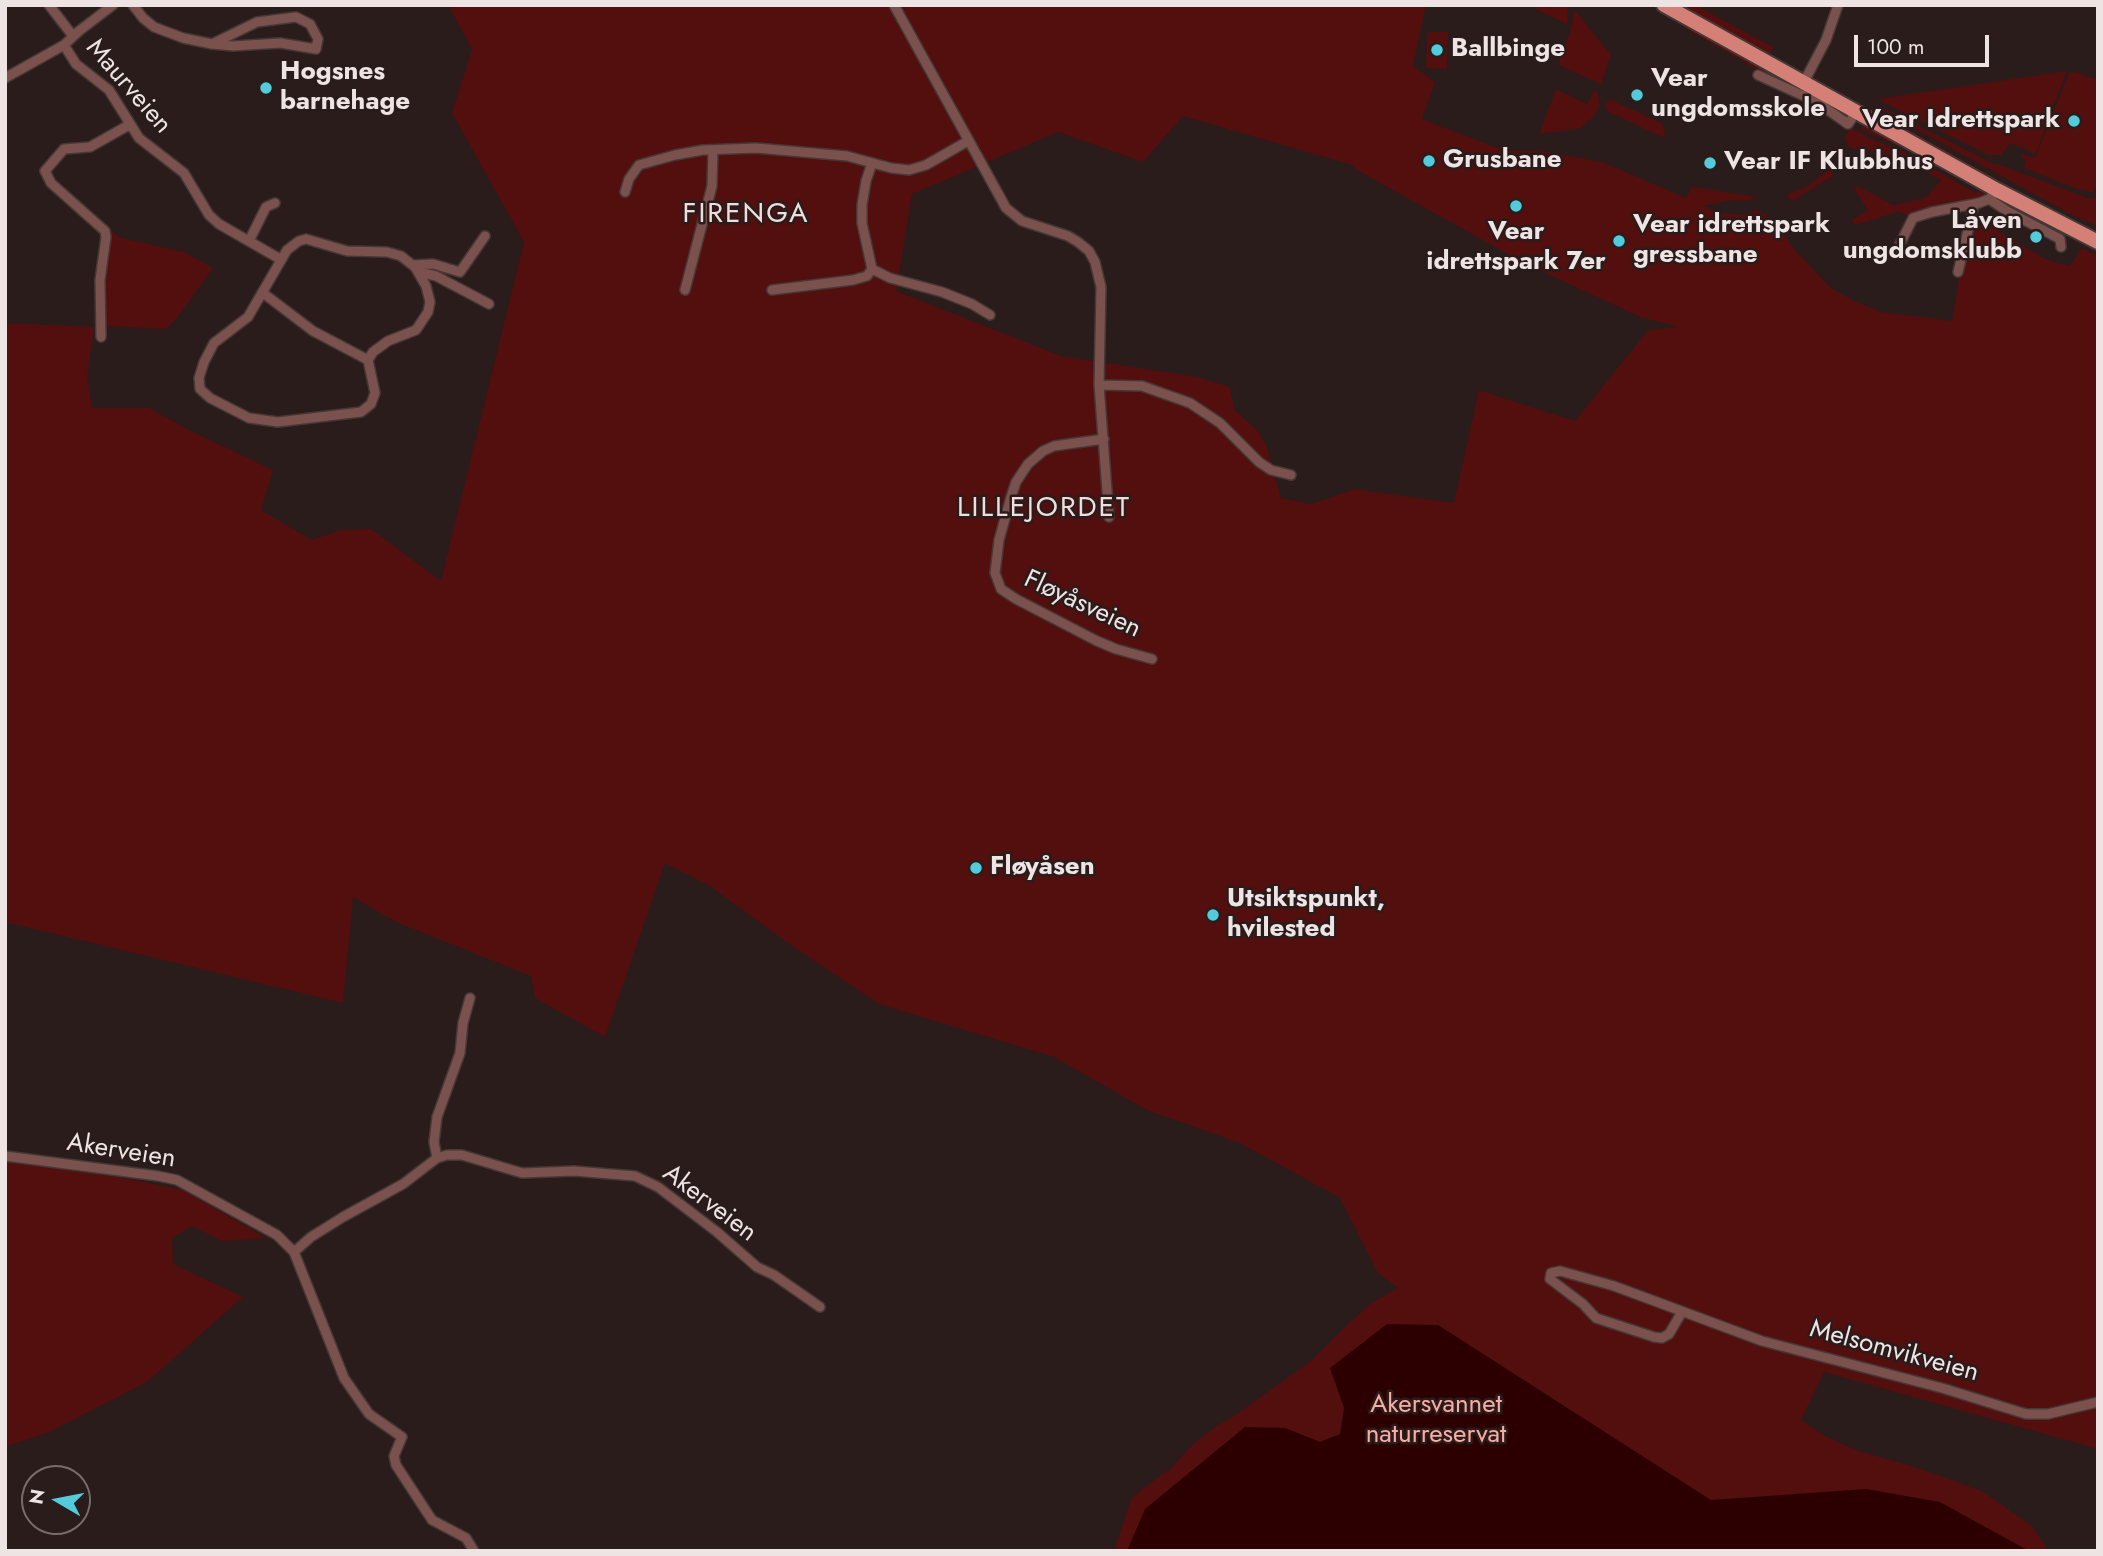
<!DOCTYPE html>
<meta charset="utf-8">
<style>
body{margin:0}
#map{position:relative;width:2103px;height:1556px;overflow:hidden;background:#291c1b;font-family:Jost,sans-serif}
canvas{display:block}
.frame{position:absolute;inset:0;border:7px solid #eee4e3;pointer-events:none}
.north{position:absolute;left:21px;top:1465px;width:70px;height:70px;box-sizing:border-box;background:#291c1b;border:2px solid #786c6b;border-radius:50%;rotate:280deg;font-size:19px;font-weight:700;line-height:28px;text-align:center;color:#eee4e3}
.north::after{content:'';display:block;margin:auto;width:24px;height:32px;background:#53cbda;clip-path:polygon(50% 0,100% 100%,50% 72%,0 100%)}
.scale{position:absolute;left:1854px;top:35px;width:135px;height:32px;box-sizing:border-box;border:4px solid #eee4e3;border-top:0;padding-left:9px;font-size:21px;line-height:24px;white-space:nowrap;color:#eee4e3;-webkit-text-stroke:5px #291c1b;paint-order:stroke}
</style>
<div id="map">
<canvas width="2103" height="1556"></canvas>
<div class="frame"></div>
<div class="north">N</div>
<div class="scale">100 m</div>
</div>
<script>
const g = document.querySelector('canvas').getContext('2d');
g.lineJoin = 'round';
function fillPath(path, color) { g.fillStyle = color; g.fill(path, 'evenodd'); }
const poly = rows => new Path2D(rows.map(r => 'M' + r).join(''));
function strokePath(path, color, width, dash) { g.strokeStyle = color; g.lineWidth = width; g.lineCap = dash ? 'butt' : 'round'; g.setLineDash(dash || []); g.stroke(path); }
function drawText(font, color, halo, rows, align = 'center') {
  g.font = font + ' Jost,sans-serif'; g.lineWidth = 5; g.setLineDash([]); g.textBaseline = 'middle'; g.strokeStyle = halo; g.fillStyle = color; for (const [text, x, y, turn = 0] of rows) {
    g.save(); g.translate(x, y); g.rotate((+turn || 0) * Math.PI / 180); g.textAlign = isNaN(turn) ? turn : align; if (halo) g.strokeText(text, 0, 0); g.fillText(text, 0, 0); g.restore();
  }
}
const green = poly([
 [448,5,1426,5,1413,66,1435,82,1422,119,1505,151,1542,151,1602,162,1686,198,1692,187,1757,197,1747,201,1730,200,1704,206,1718,213,1743,215,1757,209,1776,222,1794,249,1830,287,1852,300,1881,312,1952,321,1962,261,1975,217,2045,259,2069,266,2082,248,2098,255,2098,1449,1824,1372,1801,1420,1825,1436,1859,1451,1918,1468,1982,1491,2031,1525,2049,1551,1114,1551,1131,1499,1141,1490,1171,1468,1192,1445,1218,1425,1240,1412,1312,1360,1349,1323,1373,1302,1398,1288,1378,1273,1340,1198,1240,1143,1147,1110,1054,1057,879,1004,792,946,710,886,665,863,605,1037,535,998,531,976,396,922,353,897,343,1003,5,922,5,323,94,327,87,376,92,408,149,408,193,432,273,470,261,510,312,540,340,530,371,529,441,581,524,242,452,113,472,49],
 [1183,116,1352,165,1357,170,1522,262,1640,317,1680,327,1648,330,1575,421,1479,390,1454,503,1354,489,1312,504,1281,498,1267,448,1258,431,1234,409,1230,387,1198,377,1061,356,896,291,912,194,1058,132,1143,162],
 [1538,5,1567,5,1567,24,1535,9],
 [1674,5,1695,5,1773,47,1771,53,1752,48],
 [1575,10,1611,55,1601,84,1558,65,1572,26,1573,13],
 [1690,26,1844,111,1846,116,1749,65,1686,29],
 [1427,32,1448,32,1447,69,1426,68],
 [2067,71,2035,155,2025,148,2010,144,2001,155,1988,155,1877,99],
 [2075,72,2098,80,2098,188,2095,187,2094,193,2077,189,2024,168,2026,160,2020,156,2022,154,2035,158,2069,73],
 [1556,89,1587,104,1593,93,1593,89,1598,92,1599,107,1593,117,1581,128,1539,134],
 [1610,99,1663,124,1665,134,1664,138,1607,111,1605,104],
 [1880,106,1994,164,1998,164,2088,198,2098,197,2098,226,2076,217,1876,107],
 [1872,109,2048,208,2098,231,2098,236,2074,225,1870,113],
 [1864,125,1886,138,1900,142,1987,190,1985,197,1908,215,1897,212,1855,225,1852,220,1868,210,1854,189,1858,186,1893,205,1925,198,1941,180,1897,155,1893,161,1873,151,1849,148,1845,137,1850,128,1874,140,1904,152,1976,193,1979,192,1978,189,1912,152,1860,129],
 [1829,170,1834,175,1793,201,1787,197,1788,194,1806,187],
 [112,231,121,238,184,252,213,268,177,318,166,329,105,326,105,273],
 [5,1161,123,1178,183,1190,266,1238,222,1241,192,1226,172,1238,173,1264,243,1297,147,1382,49,1432,5,1447]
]);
const water = poly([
 [1387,1324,1438,1325,1711,1500,1866,1489,1940,1502,2029,1551,1127,1551,1145,1509,1245,1427,1285,1428,1320,1442,1340,1434,1344,1408,1330,1368]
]);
const street = poly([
 [49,5,73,36],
 [133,5,143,18,154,27,183,38,212,44,233,46,280,43,316,49,318,39,310,24,296,17,257,22,212,44],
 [894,5,1006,208,1022,221,1068,236,1078,242,1089,251,1095,262,1101,287,1099,385,1109,517],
 [64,45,76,64,109,90,139,138,184,173,209,215,219,224,280,259],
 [1758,75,1817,102,1848,124,1856,112],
 [5,78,64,45,79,31,113,5],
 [1804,82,1826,40,1838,5],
 [625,192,629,179,639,165,675,155,703,150,756,148,847,156,891,168,909,170,926,165,968,141],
 [1989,199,2007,211,2060,239,2061,247],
 [306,239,347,251,387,252,401,256,415,267,426,286,430,302,428,312,416,330,388,341,373,352,368,360,375,393,371,404,361,412,278,422,249,418,210,398,200,389,199,378,204,362,214,343,248,317,287,250,299,241,306,239],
 [249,241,266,207,275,203],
 [1897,250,1913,218,1932,212,1979,203,1989,199,1997,190],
 [413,265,433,264,460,272,485,236],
 [872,269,890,278,942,292,972,304,990,315],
 [872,269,862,223,862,205,866,181,872,163],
 [419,272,436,276,489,304],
 [1958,272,1974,205],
 [685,290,712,186,713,150],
 [772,290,853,280,867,276,872,269],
 [263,293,313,331,368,360],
 [101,337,100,280,106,237,105,231,51,183,45,171,64,149,90,147,129,125],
 [1099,385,1142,386,1190,403,1220,423,1259,462,1271,470,1291,475],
 [1104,439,1054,446,1043,451,1028,464,1016,482,1011,497,999,540,995,573,1001,589,1016,599,1097,641,1116,649,1152,659],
 [5,1156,158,1176,177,1180,277,1235,294,1252,344,1378,369,1414,402,1437,394,1456,396,1465,432,1520,466,1538,474,1551],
 [437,1158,434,1142,437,1117,460,1053,463,1023,470,998],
 [294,1252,311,1237,343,1217,403,1184,437,1158,447,1155,462,1155,522,1173,574,1171,635,1176,658,1187,717,1232,757,1267,774,1275,820,1307],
 [1682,1312,1669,1334,1662,1338,1654,1337,1596,1318,1583,1304,1550,1279,1551,1273,1560,1271,1614,1286,1762,1341,1942,1388,2026,1414,2048,1414,2098,1402]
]);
const primary = poly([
 [1664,5,1997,190,2098,242]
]);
const markers = [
 [1437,50,7,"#53cbda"],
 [266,88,7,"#53cbda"],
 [1637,95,7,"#53cbda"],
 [2074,121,7,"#53cbda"],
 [1429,161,7,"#53cbda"],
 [1710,163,7,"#53cbda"],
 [1516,206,7,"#53cbda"],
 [2036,237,7,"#53cbda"],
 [1619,241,7,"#53cbda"],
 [976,868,7,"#53cbda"],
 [1213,915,7,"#53cbda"]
];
const poiNames = [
 ["Ballbinge",1451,50],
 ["Hogsnes",280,73],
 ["barnehage",280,103],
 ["Vear",1651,80],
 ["ungdomsskole",1651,110],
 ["Vear Idrettspark",2060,121,"right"],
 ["Grusbane",1443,161],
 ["Vear IF Klubbhus",1724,163],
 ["Låven",2022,222,"right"],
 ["ungdomsklubb",2022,252,"right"],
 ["Vear idrettspark",1633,226],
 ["gressbane",1633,256],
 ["Vear",1516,233,"center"],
 ["idrettspark 7er",1516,263,"center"],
 ["Fløyåsen",990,868],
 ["Utsiktspunkt,",1227,900],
 ["hvilested",1227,930]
];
const streetNames = [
 ["Maurveien",128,87,49],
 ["Fløyåsveien",1082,605,25],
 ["Akerveien",121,1152,9],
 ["Akerveien",709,1204,37],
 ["Melsomvikveien",1894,1352,15]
];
const parkNames = [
 ["Akersvannet",1436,1406],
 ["naturreservat",1436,1436]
];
const neighbourhoodNames = [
 ["FIRENGA",746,215],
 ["LILLEJORDET",1044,509]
];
fillPath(green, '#520f0d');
fillPath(water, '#2c0001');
strokePath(street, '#453837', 12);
strokePath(primary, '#453837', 18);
strokePath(street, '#7a514c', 9);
strokePath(primary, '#d58077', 14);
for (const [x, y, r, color] of markers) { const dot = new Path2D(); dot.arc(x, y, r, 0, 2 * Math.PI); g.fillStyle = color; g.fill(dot); strokePath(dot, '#291c1b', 2.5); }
drawText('bold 26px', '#eee4e3', '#291c1b', poiNames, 'left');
drawText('26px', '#eee4e3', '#291c1b', streetNames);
drawText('26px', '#faaba2', '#291c1b', parkNames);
g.letterSpacing = '2px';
drawText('28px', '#f0dddb', '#291c1b', neighbourhoodNames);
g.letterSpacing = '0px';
</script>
